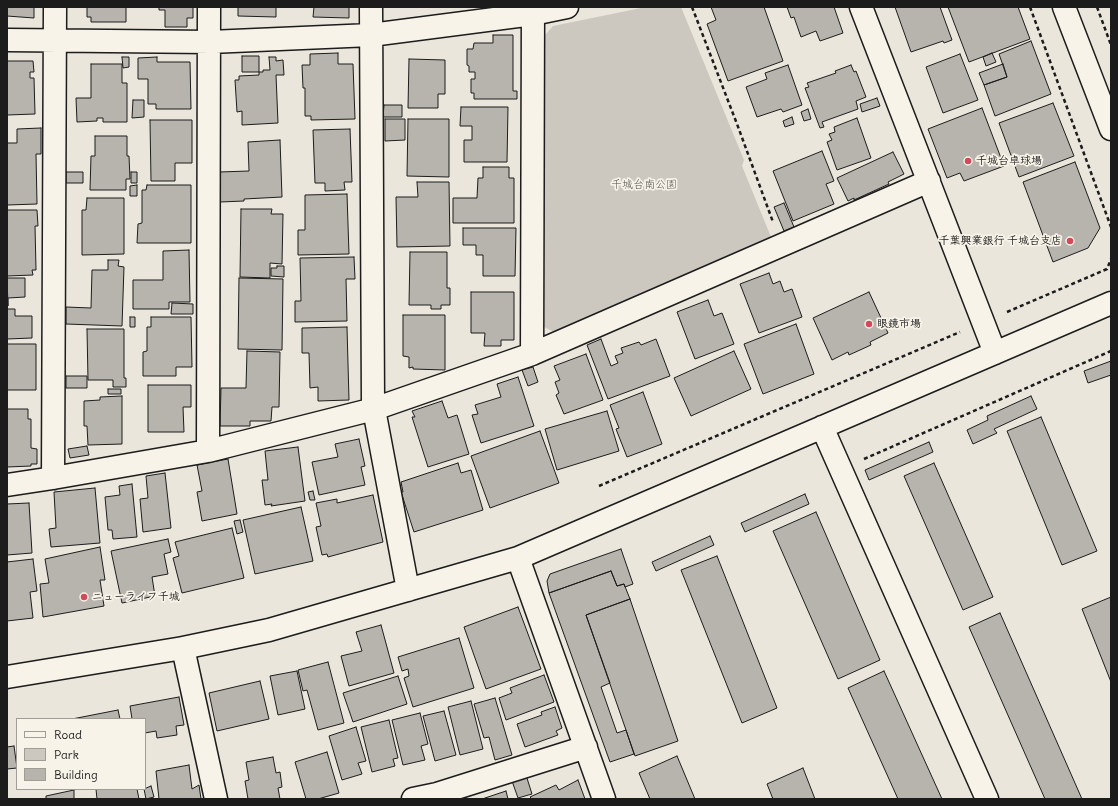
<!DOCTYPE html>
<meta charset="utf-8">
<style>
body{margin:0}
#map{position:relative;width:1118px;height:806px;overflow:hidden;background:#eae6dc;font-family:Delius,sans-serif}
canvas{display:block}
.frame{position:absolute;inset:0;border:8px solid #1c1c1c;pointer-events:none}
.legend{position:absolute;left:16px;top:718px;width:130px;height:72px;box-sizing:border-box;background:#f7f3e8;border:1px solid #9f9d96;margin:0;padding:5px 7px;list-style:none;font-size:12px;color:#1c1c1c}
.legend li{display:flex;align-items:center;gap:8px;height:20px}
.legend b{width:20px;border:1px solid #9f9d96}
</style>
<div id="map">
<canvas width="1118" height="806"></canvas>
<div class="frame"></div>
<ul class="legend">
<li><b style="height:5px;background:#f7f3e8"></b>Road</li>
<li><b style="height:11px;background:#ccc8c0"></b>Park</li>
<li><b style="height:11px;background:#b6b4ac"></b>Building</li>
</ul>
</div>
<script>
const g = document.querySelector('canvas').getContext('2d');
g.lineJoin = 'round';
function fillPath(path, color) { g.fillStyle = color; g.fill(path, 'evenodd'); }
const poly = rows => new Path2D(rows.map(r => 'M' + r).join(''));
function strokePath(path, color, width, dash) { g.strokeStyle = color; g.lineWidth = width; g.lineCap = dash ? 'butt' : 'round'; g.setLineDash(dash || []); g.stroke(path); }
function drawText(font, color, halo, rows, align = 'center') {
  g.font = font + ' Delius,"Klee One",sans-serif'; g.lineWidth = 3.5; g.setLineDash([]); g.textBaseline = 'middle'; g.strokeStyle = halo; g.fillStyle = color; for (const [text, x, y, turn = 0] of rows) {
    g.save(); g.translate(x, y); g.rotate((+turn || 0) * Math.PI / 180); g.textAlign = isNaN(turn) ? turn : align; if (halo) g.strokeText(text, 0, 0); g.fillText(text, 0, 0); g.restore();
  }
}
const green = poly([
 [646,7,681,7,744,160,742,166,771,237,680,279,554,332,544,327,544,111,545,35,553,26]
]);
const building = poly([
 [7,7,34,7,34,18,7,16,7,7],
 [87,7,126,7,126,22,91,22,91,17,87,17,87,7],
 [159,7,193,7,193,18,187,18,187,27,165,27,165,10,159,10,159,7],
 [238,7,276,7,276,17,238,16,238,7],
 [314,7,349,7,349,18,313,17,314,7],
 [711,7,764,7,783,61,728,81,707,24,716,20,711,7],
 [787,7,834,7,843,33,820,41,816,31,801,37,794,17,791,18,787,7],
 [895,7,940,7,952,40,944,43,943,41,911,52,895,7],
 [948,7,1018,7,1030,39,969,62,948,7],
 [493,35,513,35,513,91,517,91,517,99,474,99,474,93,471,93,471,79,475,79,475,72,469,72,469,66,467,65,467,49,473,49,474,43,493,43,493,35],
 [1031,41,1051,94,995,116,984,85,1007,77,999,54,1031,41],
 [338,53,338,64,353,64,355,119,311,120,311,116,305,116,305,88,303,88,302,65,310,65,310,54,338,53],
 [992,53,996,62,986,66,983,57,992,53],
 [960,54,978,100,943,113,926,67,960,54],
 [242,56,259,56,259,72,242,72,242,56],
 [122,57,129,57,129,67,123,68,122,57],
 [157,57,157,62,190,62,191,109,156,109,156,104,148,104,148,79,138,79,138,58,157,57],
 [269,57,276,57,276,61,283,60,284,75,276,75,278,123,242,125,242,111,237,112,235,80,239,80,239,76,259,75,259,72,263,72,263,70,270,70,269,57],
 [409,59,445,60,445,94,438,94,438,108,408,108,409,59],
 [7,61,33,61,34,72,30,72,30,78,34,78,35,114,7,115,7,61],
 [91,64,122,64,122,83,127,83,127,122,103,122,103,118,97,118,97,121,77,122,76,98,91,98,91,64],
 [1003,64,1007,77,984,85,979,73,1003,64],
 [788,65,802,105,783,112,781,109,757,117,746,87,767,79,765,73,788,65],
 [851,65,854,72,856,71,866,97,856,101,858,109,822,122,824,127,820,128,805,88,809,87,807,83,836,73,835,71,851,65],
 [877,98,880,106,862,112,860,104,877,98],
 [133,100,144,100,144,117,132,118,133,100],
 [1053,103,1074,156,1019,177,999,123,1053,103],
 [384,105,402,105,402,117,383,117,384,105],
 [461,107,508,107,507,162,464,162,464,140,472,140,472,126,460,126,461,107],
 [982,108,1004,166,964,181,960,173,947,178,928,129,982,108],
 [808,109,811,119,804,121,801,112,808,109],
 [792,117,794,124,785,127,783,121,792,117],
 [857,118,871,158,837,170,827,142,832,140,829,134,835,132,834,127,857,118],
 [385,119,405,119,405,140,385,141,385,119],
 [408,119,449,119,449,177,407,176,408,119],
 [150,120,192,120,192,163,175,163,175,181,151,181,150,120],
 [41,128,41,154,36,154,37,204,7,205,7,143,17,143,17,129,41,128],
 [350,129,352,182,344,182,345,190,325,191,325,183,315,183,313,130,350,129],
 [95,136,127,136,127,156,129,156,130,179,126,179,126,190,90,190,91,156,95,156,95,136],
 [280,140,282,197,244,199,244,201,220,202,219,172,249,171,248,142,280,140],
 [822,151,834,181,826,184,834,204,793,221,773,171,822,151],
 [893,152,904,174,888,182,889,184,854,200,854,198,848,201,837,178,893,152],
 [1075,162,1100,228,1088,248,1053,262,1023,182,1075,162],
 [483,167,509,167,509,178,514,178,514,223,453,223,453,198,477,198,478,178,483,178,483,167],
 [66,172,83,172,83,183,66,183,66,172],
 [131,172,137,172,137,183,131,183,131,172],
 [417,182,449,182,450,246,397,247,396,197,418,197,417,182],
 [137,185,137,196,130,196,130,186,137,185],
 [147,185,191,185,191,243,137,243,138,224,142,223,142,190,146,190,147,185],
 [347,194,349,254,298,255,298,230,305,230,305,195,347,194],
 [87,198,124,198,124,254,82,255,82,210,86,210,87,198],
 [784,203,794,227,784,231,774,207,784,203],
 [241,209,272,209,271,214,283,214,282,264,270,263,270,278,240,277,241,209],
 [7,210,37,210,38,226,35,226,36,270,32,270,33,275,7,276,7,210],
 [463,228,516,228,515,276,483,276,483,255,476,255,476,245,463,245,463,228],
 [189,250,190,302,169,302,169,309,133,309,133,280,163,280,163,251,189,250],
 [410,252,447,252,447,288,450,288,450,305,441,305,441,309,431,309,431,305,409,305,410,252],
 [354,257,355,279,346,279,347,321,295,322,295,301,301,301,300,258,354,257],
 [108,260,119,260,118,266,124,267,122,326,66,324,66,307,91,308,92,270,108,270,108,260],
 [277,266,284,266,284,277,271,276,271,268,277,268,277,266],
 [769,273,773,284,780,281,784,292,792,289,802,317,759,333,740,284,769,273],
 [7,278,25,278,25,297,8,298,8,306,7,278],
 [239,278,283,279,282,350,238,349,239,278],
 [471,292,514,292,514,340,501,340,501,346,484,346,485,333,471,333,471,292],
 [869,292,888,333,870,342,871,345,849,355,848,352,832,360,813,318,869,292],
 [708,300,714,316,722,313,734,344,695,359,677,312,708,300],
 [172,303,193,304,193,314,171,314,172,303],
 [7,309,15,309,15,316,32,316,32,338,7,339,7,309],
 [403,315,445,315,445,370,413,369,413,367,409,368,409,357,403,356,403,315],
 [130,317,135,317,135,327,130,327,130,317],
 [151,317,191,317,192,367,176,367,176,376,143,376,143,352,147,351,147,327,151,327,151,317],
 [796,324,814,374,763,394,744,344,796,324],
 [347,327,349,400,318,401,318,387,310,388,309,353,302,353,302,328,347,327],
 [87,329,124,329,124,378,126,378,126,387,113,387,113,380,88,380,87,329],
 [601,339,611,366,618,363,615,356,623,353,621,348,639,342,641,345,656,339,670,376,608,399,587,345,601,339],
 [7,344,36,344,36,390,7,390,7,344],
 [247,351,280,352,279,407,272,407,271,421,250,421,250,426,220,426,221,388,246,388,247,351],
 [734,351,751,389,691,416,674,378,734,351],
 [586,354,603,400,564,414,556,395,559,393,555,382,560,380,554,366,586,354],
 [1111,361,1111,375,1088,383,1084,371,1111,361],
 [533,367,538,382,528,386,522,370,533,367],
 [66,376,87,376,87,388,66,388,66,376],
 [518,377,534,426,481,443,472,415,478,414,475,405,501,397,497,384,518,377],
 [148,385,191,385,191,407,183,407,184,432,148,432,148,385],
 [108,389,121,389,121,394,108,394,108,389],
 [643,392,662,444,627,457,616,429,619,428,610,405,643,392],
 [122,396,122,444,88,445,87,426,84,426,84,401,100,400,100,397,122,396],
 [1031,396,1037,409,994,429,997,433,973,444,967,430,988,420,987,416,1031,396],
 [442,401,448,418,457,415,469,454,428,467,412,417,415,417,412,411,442,401],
 [7,409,28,409,28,419,31,419,31,448,37,449,37,464,31,464,31,466,7,467,7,409],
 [607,411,619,451,557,470,545,429,607,411],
 [1041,417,1097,551,1062,565,1007,431,1041,417],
 [540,431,559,483,490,508,471,456,540,431],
 [359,439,365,466,361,467,365,485,319,495,312,462,338,457,335,444,359,439],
 [929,442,933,452,869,480,865,470,929,442],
 [87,446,89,455,70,458,68,449,87,446],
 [298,447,305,501,271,506,272,504,265,505,262,480,268,480,265,451,298,447],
 [228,459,237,514,202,521,197,492,202,491,197,465,228,459],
 [458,463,461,473,471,470,483,510,414,532,401,492,403,492,401,482,458,463],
 [934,463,993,597,963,610,904,476,934,463],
 [165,473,171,528,143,532,140,499,148,498,146,476,165,473],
 [132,484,137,537,113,539,112,530,108,530,105,497,120,495,119,486,132,484],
 [95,488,100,543,51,547,49,529,56,528,54,492,95,488],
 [313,491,315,500,310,500,308,492,313,491],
 [805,494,809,504,745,532,741,523,805,494],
 [373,495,383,542,328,557,327,554,322,555,316,527,321,526,316,503,337,499,337,503,373,495],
 [29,503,32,553,7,555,7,504,29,503],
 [301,507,313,561,255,574,243,520,301,507],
 [816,512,880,660,838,679,773,531,816,512],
 [240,520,243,532,237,534,234,521,240,520],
 [232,528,244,578,182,593,173,558,179,556,175,542,232,528],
 [710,536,714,545,656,571,652,562,710,536],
 [168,539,171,552,164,554,168,574,152,577,155,596,122,603,111,551,168,539],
 [100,547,105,580,100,580,104,606,43,617,40,584,49,583,45,559,100,547],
 [621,549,633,584,625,587,624,584,617,586,611,571,549,593,547,581,550,574,621,549],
 [717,556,777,708,742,723,681,570,717,556],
 [33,559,37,591,30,592,33,618,7,621,7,562,33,559],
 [611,571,617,586,624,584,630,599,586,615,610,683,601,687,617,733,626,730,634,754,610,762,549,593,611,571],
 [1111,597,1111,682,1082,609,1111,597],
 [630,599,678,741,635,756,586,615,630,599],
 [518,607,541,669,486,689,464,627,518,607],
 [1000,613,1082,799,1045,799,969,627,1000,613],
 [381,625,394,673,349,686,341,656,362,651,356,632,381,625],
 [459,638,474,688,413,707,404,678,409,676,408,669,402,671,398,657,459,638],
 [328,662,344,723,318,730,307,690,303,691,298,670,328,662],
 [297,671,305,709,278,715,270,676,297,671],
 [884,671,942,799,898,799,848,688,884,671],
 [544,675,554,702,506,720,499,698,512,693,510,688,544,675],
 [398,676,407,704,353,722,343,693,398,676],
 [260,681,269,719,217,731,209,693,260,681],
 [179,697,184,725,176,726,177,735,157,738,156,731,145,733,145,719,132,719,130,706,179,697],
 [495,698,512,755,495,760,489,737,484,738,474,704,495,698],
 [471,701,483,749,460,755,448,707,471,701],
 [555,707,562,728,556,731,558,735,525,747,517,724,542,715,541,712,555,707],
 [118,710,120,719,72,719,118,710],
 [444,711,456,755,435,761,423,716,444,711],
 [420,713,428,744,421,746,425,760,403,765,392,720,420,713],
 [389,720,398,758,393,759,395,766,372,772,361,727,389,720],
 [356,727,366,761,358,763,362,774,342,780,329,736,356,727],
 [14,746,17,768,7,769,7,747,14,746],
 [327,752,339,793,318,799,306,799,295,762,327,752],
 [677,756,695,799,650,799,639,773,677,756],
 [273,757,276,773,280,772,282,787,278,788,280,799,248,799,245,781,249,780,246,762,273,757],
 [189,765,192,789,199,785,201,799,159,799,156,771,189,765],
 [803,768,815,799,773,799,767,784,803,768],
 [526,775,532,794,518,798,512,781,526,775],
 [578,780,585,799,530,799,531,798,530,797,556,785,559,790,578,780],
 [151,786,154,797,146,799,144,789,151,786],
 [96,789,137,789,139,799,97,799,96,789],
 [74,790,74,799,46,799,46,796,74,790],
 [506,791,508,799,482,799,506,791]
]);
const path = poly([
 [692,7,737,124,773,222],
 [1030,7,1111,227],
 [1097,7,1111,45],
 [1007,312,1107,269,1111,259],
 [864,459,1111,351],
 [599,486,960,332]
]);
const minor = poly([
 [371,7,373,404,408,590],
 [861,7,995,353],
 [1064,7,1111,129],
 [7,40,210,42,371,35,533,14,567,7],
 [532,354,533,7],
 [822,427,987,799],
 [208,451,209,7],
 [53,478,55,7],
 [7,485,53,478,208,451,374,409,532,354,929,181],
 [518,558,604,799],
 [183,648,216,799],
 [7,677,183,648,269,630,518,558,1111,303],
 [413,799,437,794,586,747]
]);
const markers = [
 [968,161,4,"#d1495b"],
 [1070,241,4,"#d1495b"],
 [869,324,4,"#d1495b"],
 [84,597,4,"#d1495b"]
];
const poiNames = [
 ["千城台卓球場",976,161],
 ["千葉興業銀行 千城台支店",1062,241,"right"],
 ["眼鏡市場",877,324],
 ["ニューライフ千城",92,597]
];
const parkNames = [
 ["千城台南公園",644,185]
];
fillPath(green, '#ccc8c0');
fillPath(building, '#b6b4ac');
strokePath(building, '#1c1c1c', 1);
strokePath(minor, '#1c1c1c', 25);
strokePath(path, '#1c1c1c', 2.5, [4, 3]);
strokePath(minor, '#f7f3e8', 22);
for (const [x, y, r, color] of markers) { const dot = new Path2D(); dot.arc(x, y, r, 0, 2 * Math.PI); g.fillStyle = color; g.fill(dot); strokePath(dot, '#f7f3e8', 1.5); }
drawText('bold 11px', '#1c1c1c', '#f7f3e8', poiNames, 'left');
drawText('11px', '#51504d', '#f7f3e8', parkNames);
</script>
